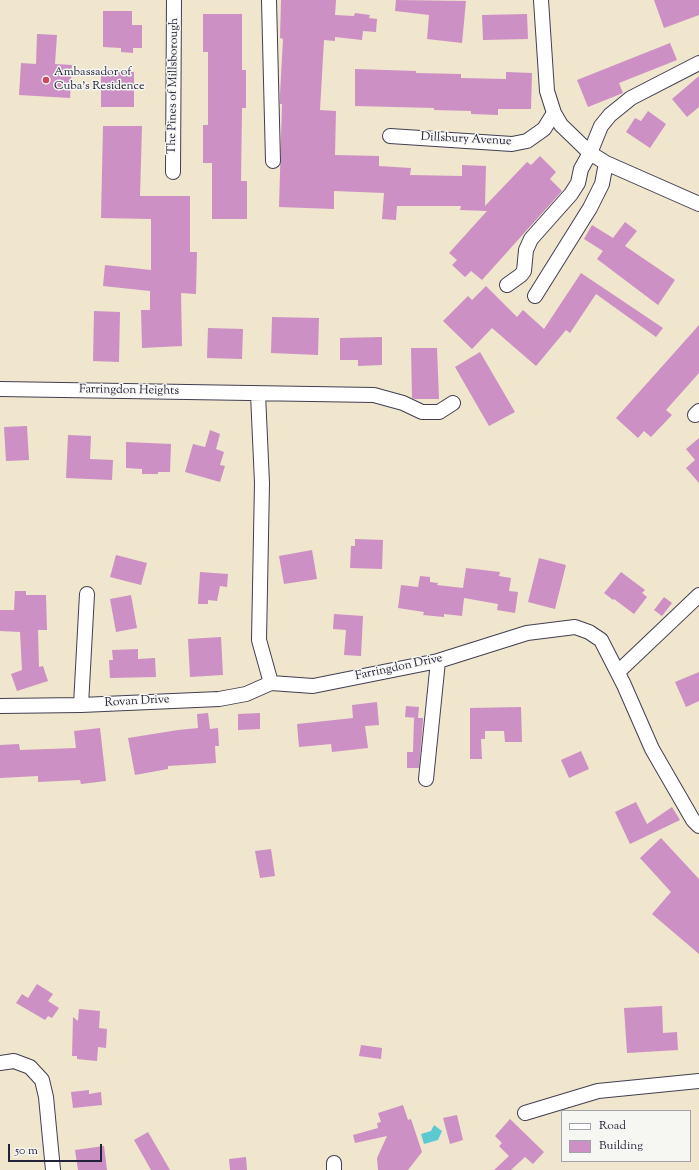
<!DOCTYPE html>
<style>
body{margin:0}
#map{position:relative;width:699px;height:1170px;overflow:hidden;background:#f0e5cd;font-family:"Sorts Mill Goudy",serif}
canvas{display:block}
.legend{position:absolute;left:561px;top:1110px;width:130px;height:52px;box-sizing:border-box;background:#f6f6f2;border:1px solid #a1a1a9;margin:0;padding:5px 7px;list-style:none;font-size:12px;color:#22223b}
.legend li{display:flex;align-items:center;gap:8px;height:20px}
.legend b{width:20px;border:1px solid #a1a1a9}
.scale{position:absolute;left:8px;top:1144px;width:94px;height:18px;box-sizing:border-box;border:2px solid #22223b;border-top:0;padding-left:5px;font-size:12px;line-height:14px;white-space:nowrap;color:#22223b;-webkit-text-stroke:3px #f6f6f2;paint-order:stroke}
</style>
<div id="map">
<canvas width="699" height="1170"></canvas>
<ul class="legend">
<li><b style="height:5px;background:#fff"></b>Road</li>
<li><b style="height:11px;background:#cc90c4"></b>Building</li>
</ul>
<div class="scale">50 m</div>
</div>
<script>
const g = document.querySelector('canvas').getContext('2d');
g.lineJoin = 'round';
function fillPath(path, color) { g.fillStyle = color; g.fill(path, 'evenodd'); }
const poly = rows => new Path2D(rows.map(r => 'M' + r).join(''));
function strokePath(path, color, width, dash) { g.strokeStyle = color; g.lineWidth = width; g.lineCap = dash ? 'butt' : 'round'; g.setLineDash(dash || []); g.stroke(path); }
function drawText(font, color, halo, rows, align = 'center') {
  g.font = font + ' "Sorts Mill Goudy",serif'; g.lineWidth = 3; g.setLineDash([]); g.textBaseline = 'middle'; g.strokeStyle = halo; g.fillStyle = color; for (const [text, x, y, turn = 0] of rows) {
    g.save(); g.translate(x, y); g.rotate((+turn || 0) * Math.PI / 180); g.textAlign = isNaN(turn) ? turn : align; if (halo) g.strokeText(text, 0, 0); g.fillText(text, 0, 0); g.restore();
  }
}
const water = poly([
 [434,1125,442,1131,438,1140,424,1144,421,1134,431,1131]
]);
const building = poly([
 [281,0,336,0,335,15,354,16,355,13,370,15,369,18,377,19,376,32,363,31,362,40,335,37,335,41,324,40,320,110,336,111,335,155,379,156,379,166,411,168,410,175,462,176,462,165,486,166,485,206,527,162,531,165,540,156,556,172,550,179,562,191,482,280,471,271,465,277,452,265,457,260,449,253,487,211,460,210,461,206,397,206,396,220,382,219,384,193,334,191,334,209,279,207,282,104,280,104,280,94,283,39,280,38],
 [396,0,466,1,462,43,427,39,429,15,395,11],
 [654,0,699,0,699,15,664,28],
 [103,11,132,11,132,25,142,25,142,48,133,48,133,53,121,52,121,48,103,47],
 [203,14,242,14,242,70,246,70,246,108,242,108,241,181,247,181,247,219,212,219,212,163,203,163,203,125,208,125,208,52,203,52],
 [527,14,528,39,483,40,482,15],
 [37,34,57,35,55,64,72,65,70,98,19,95,21,63,36,64],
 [670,43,677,60,619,83,623,93,588,107,577,80],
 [355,69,416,71,416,73,461,74,461,78,506,79,506,72,532,73,531,109,498,109,498,115,471,114,471,111,434,110,434,108,355,106],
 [101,72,134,72,134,107,101,107],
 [699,76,699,107,687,117,672,99],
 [648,111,666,124,650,148,626,132,635,118,641,121],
 [103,126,142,126,140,196,190,196,190,252,197,252,196,294,181,293,182,346,142,348,141,310,150,310,150,291,103,286,105,265,151,270,151,219,101,218],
 [625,222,637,231,625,246,675,280,658,305,597,259,603,251,584,239,592,225,613,238],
 [581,273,663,328,656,337,596,294,570,333,566,330,536,366,492,328,472,349,443,321,468,296,472,300,486,286,517,317,523,310,544,329],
 [94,311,120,312,119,362,93,361],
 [272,317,319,318,318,355,271,353],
 [699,325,699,373,666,410,672,415,651,437,644,431,638,438,616,418],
 [208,328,243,329,242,359,207,358],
 [382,337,382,365,358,366,358,360,340,360,340,338],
 [411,348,437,348,439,399,415,399,412,398],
 [480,352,515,412,489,426,455,367],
 [27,426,29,460,6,461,4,427],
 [210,430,220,434,216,449,224,452,220,465,225,466,220,482,185,472,193,444,205,447],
 [68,435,91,436,90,459,113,460,112,480,66,478],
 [699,438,699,483,686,468,695,460,686,449],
 [126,442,171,444,170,472,158,472,158,474,142,474,142,469,126,468],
 [355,539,383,540,382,569,350,568,351,546,355,546],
 [312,550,317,579,284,584,279,556],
 [116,555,147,563,141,585,110,577],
 [539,558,566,565,555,609,528,602],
 [466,568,500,572,499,576,511,578,509,591,518,592,515,613,497,610,498,604,464,598,462,616,444,614,444,617,423,615,424,612,398,608,401,585,418,587,420,576,430,577,430,582,438,583,437,585,463,588],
 [200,572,228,574,227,587,220,586,217,601,208,600,208,604,198,604],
 [621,572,645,590,642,593,647,597,634,614,614,599,613,600,604,593],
 [15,591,26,591,26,595,46,595,47,630,38,630,39,667,43,666,48,681,17,691,11,674,22,670,20,632,0,631,0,610,14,610],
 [131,595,137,628,116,632,110,599],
 [664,597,672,603,662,616,654,610],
 [334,614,363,616,361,656,344,655,346,630,333,629],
 [221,637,223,675,190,677,188,639],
 [138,649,138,659,155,658,156,677,110,678,109,660,113,660,112,650],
 [699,672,699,701,686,707,675,682],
 [377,702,379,725,365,726,368,748,332,752,331,744,299,747,297,724,353,718,352,705],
 [406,706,419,707,418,718,423,718,423,721,419,768,407,768,407,752,413,752,414,718,417,718,405,717],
 [521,707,522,742,505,742,504,731,485,731,485,739,481,739,482,759,470,759,470,708],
 [208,713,210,729,218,728,219,746,215,746,216,763,168,766,168,769,135,775,128,738,178,730,198,728,197,714],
 [260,713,260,729,238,730,238,714],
 [100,728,106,781,81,784,80,780,38,782,38,776,0,778,0,745,19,744,20,750,76,748,74,731],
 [581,751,589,769,569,778,561,760],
 [636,802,647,824,672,807,680,820,630,844,615,812],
 [661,838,699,879,699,954,652,914,671,892,640,858],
 [271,849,275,876,260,878,255,851],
 [37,984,53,994,48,1001,59,1008,52,1018,48,1016,45,1020,16,1003,22,994,28,998],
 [662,1006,663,1033,677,1032,678,1050,627,1053,624,1008],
 [79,1009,100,1011,99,1028,107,1029,106,1048,98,1047,97,1061,77,1059,77,1056,72,1056,73,1017,78,1021],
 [361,1045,382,1048,381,1059,359,1056],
 [89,1090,89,1094,101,1092,102,1105,73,1108,71,1092],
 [403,1105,408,1120,411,1119,422,1152,408,1170,378,1170,377,1158,387,1136,355,1143,353,1135,378,1128,377,1123,381,1122,378,1113],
 [457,1115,463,1140,450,1144,443,1118],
 [510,1119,544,1152,533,1164,525,1157,511,1170,494,1170,509,1156,499,1146,502,1143,495,1136],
 [148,1132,170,1170,151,1170,134,1140],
 [104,1146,107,1170,78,1170,75,1150],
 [246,1157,247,1170,230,1170,229,1159]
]);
const street = poly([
 [269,0,273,161],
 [541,0,547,91,554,113,561,125,590,153,606,163,699,204],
 [390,136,512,144,527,141,544,129,554,113],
 [173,172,174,0],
 [507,285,521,275,524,271,526,250,531,239,571,194,578,183,581,169,590,153,601,126,610,115,631,98,699,63],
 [535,296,590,208,602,184,606,163],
 [0,389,374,395,403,403,422,412,439,412,453,403],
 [258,394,262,483,259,640,271,683],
 [695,415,699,411],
 [618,672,699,595],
 [81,705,87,594],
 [0,706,81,705,219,699,246,694,271,683,313,686,438,661,527,633,575,627,589,632,601,640,624,685,652,749,693,820,699,826],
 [426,779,438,661],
 [0,1063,14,1061,30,1067,42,1080,46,1097,53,1170],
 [525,1113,598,1091,699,1081],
 [334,1163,334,1170]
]);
const markers = [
 [46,80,4,"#d1495b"]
];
const poiNames = [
 ["Ambassador of",54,73],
 ["Cuba's Residence",54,87]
];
const streetNames = [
 ["The Pines of Millsborough",174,86,-89],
 ["Dillsbury Avenue",466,140,3],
 ["Farringdon Heights",129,391,1],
 ["Farringdon Drive",399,668,-12],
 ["Rovan Drive",137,702,-3]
];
fillPath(water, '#5cc9d2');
fillPath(building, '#cc90c4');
strokePath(street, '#413f51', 16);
strokePath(street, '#fff', 14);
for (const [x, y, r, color] of markers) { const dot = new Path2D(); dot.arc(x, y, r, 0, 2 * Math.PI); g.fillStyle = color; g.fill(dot); strokePath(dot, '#f6f6f2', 1.5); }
drawText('12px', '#22223b', '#f6f6f2', poiNames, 'left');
drawText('12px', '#22223b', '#f6f6f2', streetNames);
</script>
